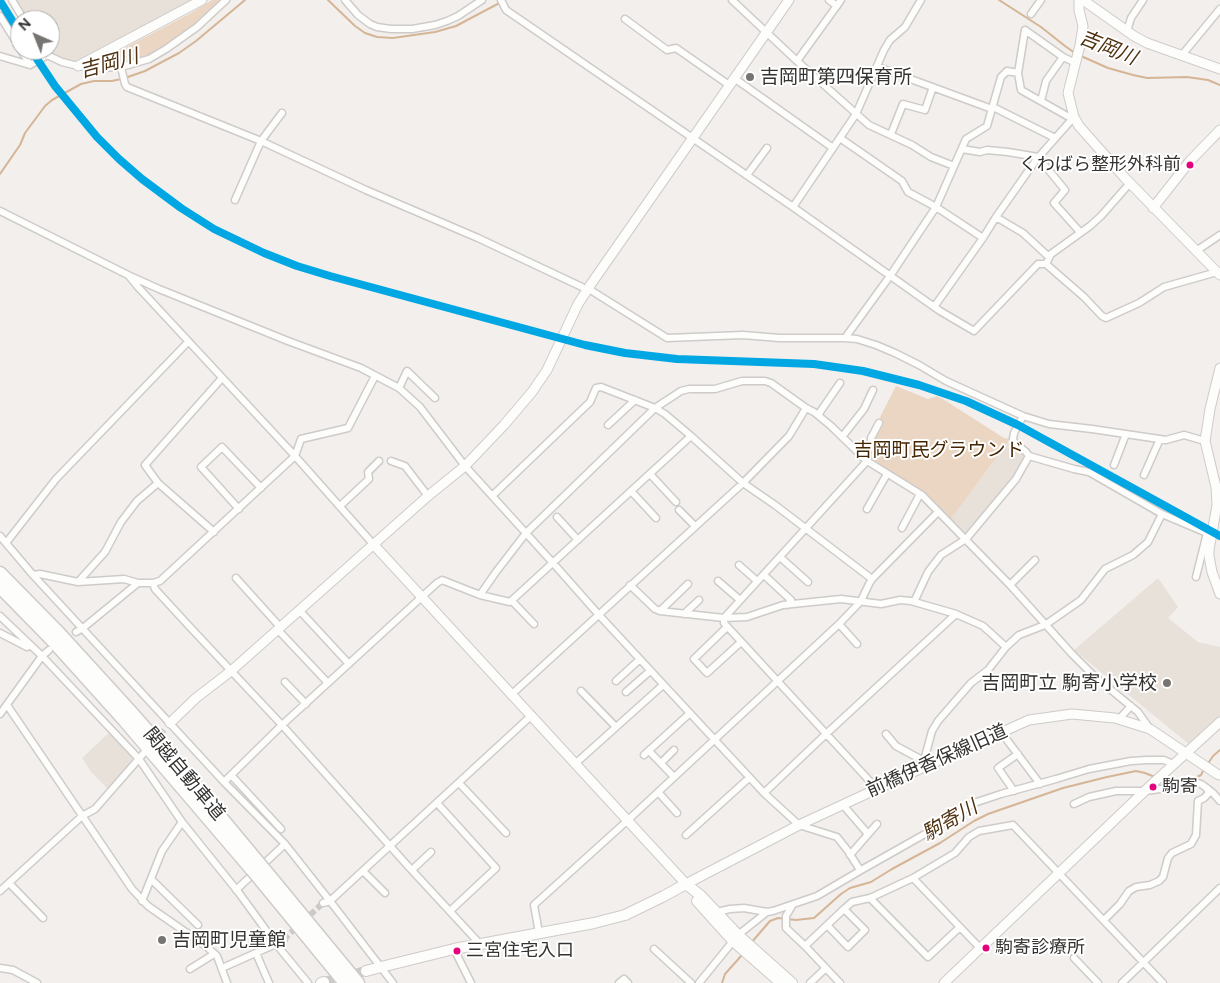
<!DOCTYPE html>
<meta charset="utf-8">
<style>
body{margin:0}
#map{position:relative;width:1220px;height:983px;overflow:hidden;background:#f2efec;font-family:Figtree,sans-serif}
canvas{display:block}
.north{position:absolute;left:10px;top:10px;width:50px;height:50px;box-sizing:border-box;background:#fff;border:1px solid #aeadad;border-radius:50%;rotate:316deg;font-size:14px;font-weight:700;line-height:20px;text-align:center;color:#353331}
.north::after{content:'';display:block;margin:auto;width:18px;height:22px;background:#777572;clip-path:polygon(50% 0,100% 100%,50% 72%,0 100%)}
</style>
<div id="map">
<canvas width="1220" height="983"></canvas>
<div class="north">N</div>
</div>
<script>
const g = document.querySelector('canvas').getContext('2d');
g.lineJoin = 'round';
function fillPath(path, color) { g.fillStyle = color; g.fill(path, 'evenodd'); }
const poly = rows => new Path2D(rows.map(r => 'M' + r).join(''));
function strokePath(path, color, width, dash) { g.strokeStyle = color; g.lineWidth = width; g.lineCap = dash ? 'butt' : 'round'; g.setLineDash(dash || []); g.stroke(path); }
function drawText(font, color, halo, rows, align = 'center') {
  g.font = font + ' Figtree,"Noto Sans JP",sans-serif'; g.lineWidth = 4; g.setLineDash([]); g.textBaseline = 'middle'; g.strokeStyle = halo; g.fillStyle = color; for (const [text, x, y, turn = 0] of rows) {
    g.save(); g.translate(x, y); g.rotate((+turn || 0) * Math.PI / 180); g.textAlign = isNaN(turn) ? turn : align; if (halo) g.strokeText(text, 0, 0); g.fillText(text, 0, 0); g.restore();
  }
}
const built = poly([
 [15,0,196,0,75,62,60,59,48,52,47,50,50,50,50,20,28,20],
 [1008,442,1012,443,1024,452,1025,458,1007,486,966,534,963,533,951,519],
 [1158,578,1178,607,1168,618,1198,642,1220,647,1220,716,1190,745,1074,650],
 [110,732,131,754,133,762,109,790,91,772,82,758]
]);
const green = poly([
 [212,0,222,0,195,25,154,53,121,64,105,65,97,65,96,63,191,13],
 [896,386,928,399,937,396,946,401,1004,438,1009,439,1008,442,951,519,925,494,889,470,867,457,873,447,873,439,882,423,880,417]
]);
const stream = poly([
 [328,0,355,26,365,33,377,37,393,38,435,32,456,26,505,0],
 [999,0,1041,27,1065,46,1075,53],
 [1081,56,1108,68,1133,75,1147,78,1187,77,1208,80,1220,85],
 [125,78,145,71,179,53,196,41,245,0],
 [0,174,20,145,25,133,45,106,52,100,81,84,94,81,112,81,121,79],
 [1207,765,1213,756,1220,750],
 [1162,780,1167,782,1191,780,1201,775,1204,769],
 [751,943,770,921,778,918,796,920,814,918,841,894,850,888,871,882,892,869,940,843,974,821,988,814,1063,788,1107,777,1136,771,1145,773,1155,777],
 [722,983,725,974,742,955]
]);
const streetTunnel = poly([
 [154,741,165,729],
 [284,939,323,903]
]);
const primaryTunnel = poly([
 [324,982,366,971]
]);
const street = poly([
 [12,0,24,20],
 [345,0,358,15,370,24,377,27,391,29,412,29,435,25,447,21,458,16,482,0],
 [501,0,506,10,793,207,940,311,974,331,1038,264,1046,264,1084,297,1102,316,1106,318,1139,303,1164,287,1217,272],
 [732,0,797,61,869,125,912,145,931,157,954,166],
 [829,0,837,6],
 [1031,14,1041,0],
 [0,16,20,48],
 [625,19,667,50,676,48,729,85],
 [1127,31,1131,18,1143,0],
 [21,50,30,65],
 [43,50,47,55,62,62,78,66,98,68,121,67,149,59,166,49,197,27,226,0],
 [1182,55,1220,9],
 [0,56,30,65,47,55],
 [797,61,841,0],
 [121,67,125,84,127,87,261,141,366,190,478,238,582,287],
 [878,67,992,109],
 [1018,73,1025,30,1063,57,1076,63],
 [734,78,833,148],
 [1041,101,1046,81,1063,57],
 [993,107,1055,138],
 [891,134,903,104,925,110,933,87],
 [840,138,902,181,908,192,936,207,983,238],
 [962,149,980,152,987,150,1008,152,1038,157,1065,190,1054,203,1080,232],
 [747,175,767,148],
 [235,200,261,141,282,113],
 [793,207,856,114,884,50,890,40,905,27,921,0],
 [0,211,128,275,159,289,288,341,361,368,399,388,420,407,465,466,553,563,599,615,764,793,799,825,837,837,848,851,860,870],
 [996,217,1023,233,1049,257],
 [1196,251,1220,235],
 [1046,264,1051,254,1090,226,1101,216,1130,183],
 [129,276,138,287,295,456,374,545],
 [592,291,667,338,743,335,779,338,845,338,857,339,876,345,895,353,919,365,946,381,1023,416,1049,424,1092,429,1166,440,1184,435,1205,441],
 [934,307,983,238,996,217,1036,160,1074,117],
 [845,338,890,276,936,207,966,139,987,126,1001,77,1007,71,1018,73,1021,90,1069,117,1074,117],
 [399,388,407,371,435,398],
 [818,415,840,383],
 [608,425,635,400],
 [842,437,864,409,873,390],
 [862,457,871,447,871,438,879,423],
 [391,461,405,466,428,496],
 [1114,465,1126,434],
 [650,474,676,502],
 [1144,475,1160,439],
 [158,483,214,532],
 [631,491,656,518],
 [492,496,590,402,596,388,601,387,655,408,665,414,691,436,743,483,775,505,872,579],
 [340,506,369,479,368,472,379,461],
 [239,509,201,467,222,447,261,488],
 [867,509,887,474],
 [679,510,695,526],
 [1162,514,1207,533,1196,577],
 [557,517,578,540],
 [902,528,920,494],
 [0,536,33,575,224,782,285,844,330,901,393,983],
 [6,543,56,479,188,342],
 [780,557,808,582],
 [739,565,757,581],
 [33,575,40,574,78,582,124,579,138,583],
 [764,575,791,600,787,605],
 [236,578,281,628],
 [718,581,740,600],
 [78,582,105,552,121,522,137,501,158,483,145,465,222,378],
 [153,583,155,589,189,626,282,725,407,865,480,944],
 [630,585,655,609,660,611,724,618,747,617,783,605,841,599,881,604,900,600,911,601,956,614,983,626,1006,647],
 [1010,585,1035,560],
 [480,595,496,572,526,533,655,408,681,391,689,389,715,389,742,381,765,381,771,383,806,408,814,412,831,426,867,461,922,495,1010,585,1072,654,1094,676,1138,712,1150,729],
 [512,601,534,624],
 [914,602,928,572,941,555,966,539,1016,479,1029,456],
 [300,611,349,664],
 [660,611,688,584],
 [684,614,699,600],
 [0,616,42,656,139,759,182,822,239,893,276,944,308,983],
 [724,618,724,623,877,789],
 [724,618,867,461],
 [839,624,857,644],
 [727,627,694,659,707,673,741,642],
 [278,630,328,683],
 [76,632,83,628,138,583,153,583,160,581,295,456,301,439,348,428,375,376],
 [0,633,27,647,30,645],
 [616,681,639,660],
 [285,682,306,704],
 [581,691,616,727],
 [626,692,650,671],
 [512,694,743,483,789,436,806,408],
 [7,705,132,889,148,906,207,947,217,956,227,983],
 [0,714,42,656,49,650],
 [1119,719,1131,706],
 [1001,732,1040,784],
 [886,734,896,746,924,761],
 [649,751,674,777],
 [644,755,689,714],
 [576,763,663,685],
 [661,763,674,750],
 [922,768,932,731,938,721,971,683,988,670,1006,647,1019,635,1045,625,1081,600,1105,569,1133,555,1148,542,1162,514,1089,472,1074,469,1029,456,1026,452,1014,442,1013,439,1014,433,1023,416],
 [231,775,281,829],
 [224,782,282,725,437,583,442,580,480,595,510,602,691,436],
 [459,783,506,833],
 [1014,791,998,768,1018,754],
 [658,792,677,813],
 [764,793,826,734,956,614],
 [437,803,496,868,450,911],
 [1074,804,1089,797,1116,791,1145,791,1183,786,1195,782,1201,784,1208,789,1213,793,1220,801],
 [843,805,868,834],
 [686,835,749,778],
 [850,855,877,824],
 [412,870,431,852],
 [363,871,385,893],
 [913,878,980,948],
 [151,879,198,925],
 [9,883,43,918],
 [236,890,285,844],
 [0,891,82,816,95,809,143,754],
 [870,898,928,957,960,927],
 [142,901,162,851,182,822],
 [323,903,330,901,532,715],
 [792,906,786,916,786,928,805,946],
 [717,912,730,909,744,908,767,912,773,911,817,896,863,869,932,830,974,803,1001,794,1056,779,1089,769,1131,761,1147,760,1164,760,1173,764],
 [1104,920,1120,904,1129,891,1136,887,1150,885,1159,881,1163,877,1168,858,1172,853,1191,844,1196,835,1198,801,1204,798,1208,794,1208,789],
 [827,925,848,947,865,930,844,909],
 [539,933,534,905,535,904,628,820,839,624,861,601,869,584,872,579,938,512],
 [454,949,471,983],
 [654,949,691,983],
 [256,953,269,983],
 [1074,958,1098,983],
 [0,968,13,970,37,983],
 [222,968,276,944,284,939],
 [190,969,214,954],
 [619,983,624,979,628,983],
 [699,983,738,935,767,912],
 [810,983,826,968],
 [840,983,805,946,844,909,852,902,870,898,913,878,955,853,969,837,979,831,1013,825,1163,983],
 [1122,983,1220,888]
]);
const secondary = poly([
 [1079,0,1079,10,1083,26,1080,45,1068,93,1074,117,1079,126,1125,178,1220,275],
 [1083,0,1134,36,1147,43,1220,69],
 [78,66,202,0],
 [1153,208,1190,161,1220,130],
 [1220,368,1210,409,1205,441,1216,487,1217,505,1209,550,1209,556,1212,572,1220,594],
 [374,545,686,884,799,825,922,768,1029,720,1072,714,1115,718,1150,729,1217,774,1220,775],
 [170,723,196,698,231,671,428,496,465,466,504,425,532,392,547,370,578,304,591,284,789,0],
 [944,983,1150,786,1220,722]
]);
const primary = poly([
 [686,884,700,895,738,935,792,983],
 [697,901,733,941,781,983],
 [366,971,381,967,454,949,594,923,625,915,664,896,686,884],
 [321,983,324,982]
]);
const highway = poly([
 [0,573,59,633,132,713,175,762,259,863],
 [0,587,52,640,124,720,252,870],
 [269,875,358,983],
 [262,882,345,983]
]);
const highwayBridge = poly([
 [259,863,269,875],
 [252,870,262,882]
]);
const rail1 = poly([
 [0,1,20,33],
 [31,50,55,86,97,137,119,159,142,179,181,208,214,229,264,253,297,266,330,276,585,345,625,353,677,359,814,364,863,371,919,385,966,401,1018,425,1220,536]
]);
const markers = [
 [750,77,5,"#777572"],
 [1190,165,4.5,"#e5007d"],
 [1167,683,5,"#777572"],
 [1153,787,4.5,"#e5007d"],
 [162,940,5,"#777572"],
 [986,948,4.5,"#e5007d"],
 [457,951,4.5,"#e5007d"]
];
const busNames = [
 ["くわばら整形外科前",1181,165,"right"],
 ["駒寄",1162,787],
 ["駒寄診療所",995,948],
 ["三宮住宅入口",466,951]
];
const poiNames = [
 ["吉岡町第四保育所",760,77],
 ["吉岡町立 駒寄小学校",1157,683,"right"],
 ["吉岡町児童館",172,940]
];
const parkNames = [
 ["吉岡町民グラウンド",939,450]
];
const streetNames = [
 ["前橋伊香保線旧道",937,761,-24],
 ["関越自動車道",184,774,50]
];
const waterNames = [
 ["吉岡川",1108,48,22],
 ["吉岡川",109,64,-15],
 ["駒寄川",950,821,-30]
];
fillPath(built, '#e8e1d9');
fillPath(green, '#ebd6c3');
strokePath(stream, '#d5b596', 2);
strokePath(streetTunnel, '#ccc9c7', 6, [6, 3]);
strokePath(primaryTunnel, '#ccc9c7', 10, [10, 5]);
strokePath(street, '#cecbca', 9);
strokePath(secondary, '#cecbca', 11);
strokePath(primary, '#cecbca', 12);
strokePath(highway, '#cecbca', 15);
strokePath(street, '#fdfdfc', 6);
strokePath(secondary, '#fdfdfc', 9);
strokePath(primary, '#fdfdfc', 10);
strokePath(highway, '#fdfdfc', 12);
strokePath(highwayBridge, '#cecbca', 15, []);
strokePath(highwayBridge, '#fdfdfc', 12);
strokePath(rail1, '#00a7e3', 8);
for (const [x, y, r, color] of markers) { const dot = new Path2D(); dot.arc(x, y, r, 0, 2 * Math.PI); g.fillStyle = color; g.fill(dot); strokePath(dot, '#fff', 2); }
drawText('18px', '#353331', '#fff', busNames, 'left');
drawText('19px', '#353331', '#fff', poiNames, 'left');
drawText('19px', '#442603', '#fff', parkNames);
drawText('19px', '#353331', '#fff', streetNames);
drawText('italic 20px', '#4f310f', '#fff', waterNames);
</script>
